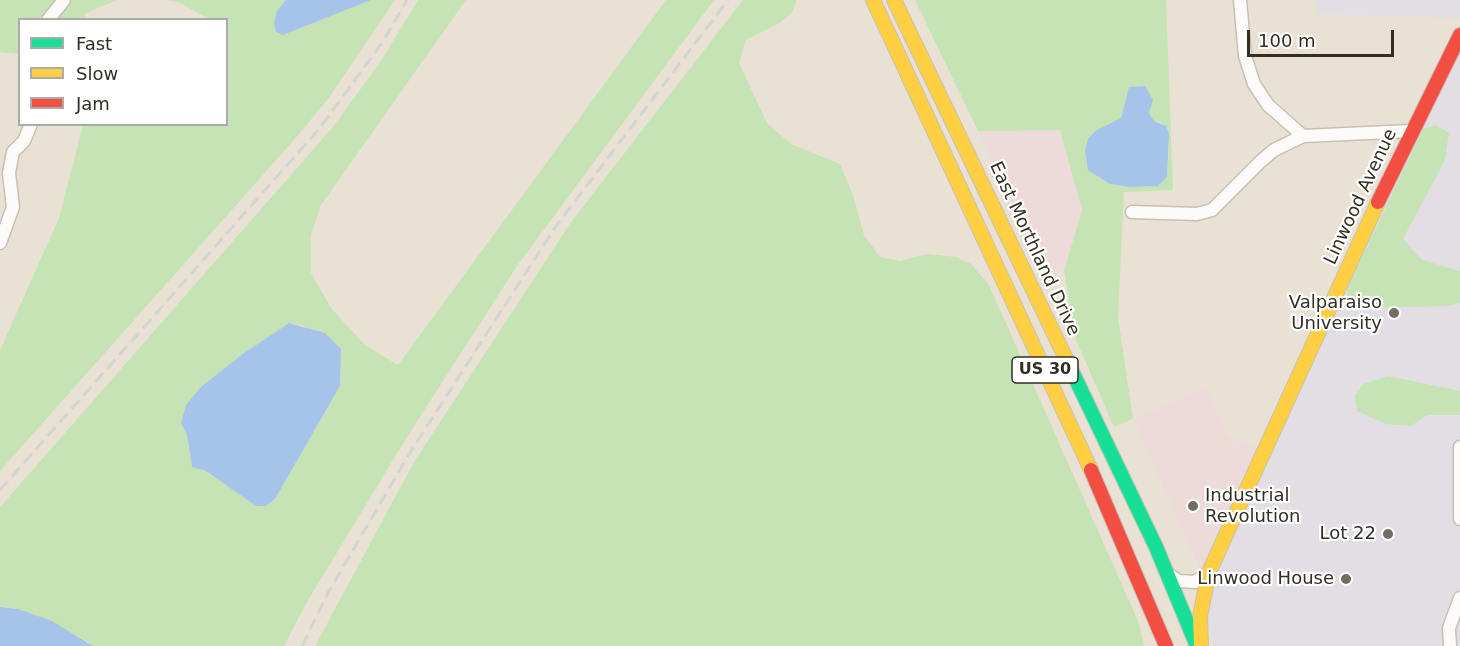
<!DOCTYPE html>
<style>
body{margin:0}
#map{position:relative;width:1460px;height:646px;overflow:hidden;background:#e9e2d4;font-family:"DejaVu Sans",sans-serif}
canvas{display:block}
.legend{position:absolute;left:18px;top:18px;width:210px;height:108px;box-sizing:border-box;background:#fff;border:2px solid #adaba7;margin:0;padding:8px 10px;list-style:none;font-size:18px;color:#322e24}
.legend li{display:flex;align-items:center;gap:12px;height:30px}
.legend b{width:30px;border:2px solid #adaba7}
.scale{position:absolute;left:1247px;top:30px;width:147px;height:27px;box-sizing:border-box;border:3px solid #322e24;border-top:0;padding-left:8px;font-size:18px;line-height:21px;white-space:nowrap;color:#322e24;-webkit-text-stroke:4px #fff;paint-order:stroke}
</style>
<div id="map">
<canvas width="1460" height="646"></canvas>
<ul class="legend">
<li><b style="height:8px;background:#16e098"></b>Fast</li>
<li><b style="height:8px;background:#ffcf43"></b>Slow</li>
<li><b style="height:8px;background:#f24e42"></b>Jam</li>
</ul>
<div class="scale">100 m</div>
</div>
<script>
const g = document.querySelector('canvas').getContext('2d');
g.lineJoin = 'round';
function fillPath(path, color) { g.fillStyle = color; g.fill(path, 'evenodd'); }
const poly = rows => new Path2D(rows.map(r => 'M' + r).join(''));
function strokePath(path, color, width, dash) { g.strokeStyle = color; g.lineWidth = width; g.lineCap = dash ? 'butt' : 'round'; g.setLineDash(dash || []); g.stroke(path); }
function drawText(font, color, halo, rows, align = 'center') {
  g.font = font + ' "DejaVu Sans",sans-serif'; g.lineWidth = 4.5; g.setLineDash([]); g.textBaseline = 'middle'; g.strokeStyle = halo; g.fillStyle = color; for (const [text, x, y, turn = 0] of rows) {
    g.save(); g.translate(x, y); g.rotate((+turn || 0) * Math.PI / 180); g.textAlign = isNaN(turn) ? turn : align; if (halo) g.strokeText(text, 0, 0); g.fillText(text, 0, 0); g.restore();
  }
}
const commercial = poly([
 [1060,130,1082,210,1064,271,1042,270,978,131],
 [1207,388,1228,438,1258,449,1202,573,1133,419]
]);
const education = poly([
 [1316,0,1460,0,1460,18,1316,14],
 [1460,35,1460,646,1215,646,1205,610,1209,572]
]);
const green = poly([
 [0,0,117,0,84,14,86,19,20,20,19,54,0,52],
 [164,0,286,0,277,11,283,35,371,0,395,0,328,99,294,140,0,471,0,350,59,218,83,125,226,124,226,20,209,19,178,2],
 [418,0,466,0,321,205,311,235,311,273,331,308,365,345,398,365,666,0,714,0,517,266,407,437,307,602,284,646,93,646,80,637,18,609,0,607,0,507,332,128,381,61],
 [289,323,302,325,341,349,340,386,275,499,256,506,206,471,192,466,187,435,244,353],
 [743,0,797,0,791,14,778,24,746,40,739,63,767,123,791,144,840,164,853,195,864,235,880,257,900,261,927,254,956,257,971,264,989,285,1139,623,1144,646,315,646,414,462,571,222],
 [915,0,1166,0,1173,190,1124,192,1118,317,1133,419,1114,427,1076,340,1064,271,1082,210,1060,130,978,131],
 [1127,93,1149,113,1154,121,1161,122,1169,145,1167,177,1158,186,1129,187,1110,184,1095,131,1121,118],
 [1436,125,1449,133,1445,160,1403,239,1422,260,1460,271,1460,303,1446,306,1361,308,1348,301,1347,289,1423,129],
 [1388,376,1460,391,1460,415,1427,415,1411,426,1386,424,1357,411,1355,396,1363,384]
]);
const water = poly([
 [286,0,371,0,283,35,276,32,274,22,277,11],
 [1145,86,1153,100,1149,113,1154,121,1166,126,1169,134,1167,177,1158,186,1130,187,1110,184,1088,170,1085,150,1088,139,1095,131,1121,118,1129,87],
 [289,323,325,333,341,349,340,386,275,499,266,506,256,506,206,471,192,467,187,435,181,423,186,405,201,387,244,353],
 [0,607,18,609,52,621,93,646,0,646]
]);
const street = poly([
 [1240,0,1245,56,1254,84,1268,105,1303,136],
 [48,20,64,0],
 [1132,212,1197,214,1212,210,1260,162,1274,150,1303,136,1411,131],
 [0,243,13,207,9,173,13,152,24,141,31,124],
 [1460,447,1460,519],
 [1168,574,1179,581,1195,582,1209,572],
 [1450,646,1449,628,1460,598]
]);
const fast = poly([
 [1068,363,1156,547,1197,646]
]);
const slow = poly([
 [873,0,1091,470],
 [894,0,1068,363],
 [1201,646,1200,616,1209,572,1378,202]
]);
const jam = poly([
 [1378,202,1460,35],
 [1091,470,1166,646]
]);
const rail = poly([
 [0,490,319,129,382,43,407,0],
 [302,646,329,591,411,451,556,226,728,0]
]);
const markers = [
 [1394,313,6,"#726d62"],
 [1193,506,6,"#726d62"],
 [1388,534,6,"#726d62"],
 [1346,579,6,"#726d62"]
];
const shields = [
 [1045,370,66]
];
const shieldNames = [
 ["US 30",1045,370]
];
const streetNames = [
 ["Linwood Avenue",1361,197,-65],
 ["East Morthland Drive",1034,249,65]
];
const poiNames = [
 ["Valparaiso",1382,303],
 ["University",1382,324],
 ["Industrial",1205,496,"left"],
 ["Revolution",1205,517,"left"],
 ["Lot 22",1376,534],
 ["Linwood House",1334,579]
];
fillPath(commercial, '#ecdbd8');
fillPath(education, '#e2dee3');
fillPath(green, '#c6e3b5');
fillPath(water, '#a6c3ea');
strokePath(street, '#c6c0b5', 15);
strokePath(fast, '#c6c0b5', 16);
strokePath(slow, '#c6c0b5', 16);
strokePath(jam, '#c6c0b5', 16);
strokePath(street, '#fcfbf9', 12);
strokePath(fast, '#16e098', 14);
strokePath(slow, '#ffcf43', 14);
strokePath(jam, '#f24e42', 14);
strokePath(rail, '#d6d4d1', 3, [12, 6]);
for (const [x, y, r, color] of markers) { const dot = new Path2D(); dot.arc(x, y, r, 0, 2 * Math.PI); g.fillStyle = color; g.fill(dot); strokePath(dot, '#fff', 2); }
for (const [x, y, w] of shields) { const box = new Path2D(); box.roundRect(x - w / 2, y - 13, w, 26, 4.5); g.fillStyle = '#fff'; g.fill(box); strokePath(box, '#322e24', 1.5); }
drawText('bold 16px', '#322e24', null, shieldNames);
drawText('18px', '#322e24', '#fff', streetNames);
drawText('18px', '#322e24', '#fff', poiNames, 'right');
</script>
